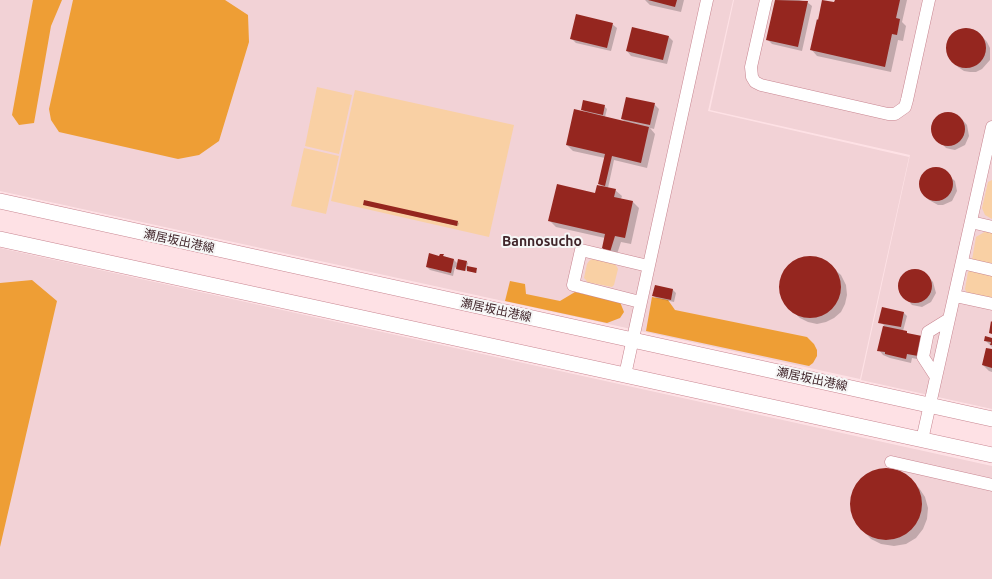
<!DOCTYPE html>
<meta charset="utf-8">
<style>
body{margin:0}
canvas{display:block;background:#fee1e5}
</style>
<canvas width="992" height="579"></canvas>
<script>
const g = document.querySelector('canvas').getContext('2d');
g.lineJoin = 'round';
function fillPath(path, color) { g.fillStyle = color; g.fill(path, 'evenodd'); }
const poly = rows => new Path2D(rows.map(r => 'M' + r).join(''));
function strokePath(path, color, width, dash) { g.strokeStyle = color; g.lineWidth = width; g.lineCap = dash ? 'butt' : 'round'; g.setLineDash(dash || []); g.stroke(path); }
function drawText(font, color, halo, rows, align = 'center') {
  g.font = font + ' Ubuntu,"Noto Sans JP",sans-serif'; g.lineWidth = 4; g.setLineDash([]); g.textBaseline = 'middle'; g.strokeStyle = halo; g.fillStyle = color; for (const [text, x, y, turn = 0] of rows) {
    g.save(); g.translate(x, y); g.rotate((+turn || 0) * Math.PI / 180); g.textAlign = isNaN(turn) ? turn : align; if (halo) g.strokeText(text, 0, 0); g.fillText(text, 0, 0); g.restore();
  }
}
const built = poly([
 [0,0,733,0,708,111,909,157,860,379,0,191],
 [734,0,992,0,992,409,861,380,910,155,710,110],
 [0,248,992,466,992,579,0,579]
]);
const green = poly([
 [317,87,352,95,339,154,305,146],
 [355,90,514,125,489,237,331,201],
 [304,148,339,156,326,214,291,206],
 [992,180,992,219,985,215,982,208,988,182],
 [986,231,992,232,992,265,972,260,976,237],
 [592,259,615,264,617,267,618,269,614,285,612,287,587,282,586,280,584,278,587,264,589,261],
 [971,270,992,275,992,298,967,293,965,289,968,272]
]);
const forest = poly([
 [33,0,62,0,51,26,34,123,19,125,12,115],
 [73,0,225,0,248,15,249,42,219,141,199,155,178,159,59,132,51,120,49,109],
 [32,280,57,301,0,547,0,283],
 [510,281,525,284,526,294,560,301,575,292,620,302,624,312,620,318,607,323,505,301],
 [652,297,668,300,675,310,807,337,814,344,817,350,817,356,813,363,809,366,646,331]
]);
const shadow = poly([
 [645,0,684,0,681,12,650,5],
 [776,0,799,0,807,2,812,6,802,51,772,44,768,40],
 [836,0,907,0,902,22,906,26,903,41,898,40,891,72,817,56,811,49],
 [612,24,617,28,611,51,576,43,571,38],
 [965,28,972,29,978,32,987,42,990,48,990,60,982,69,976,72,970,72,964,71,958,67,949,57,947,51,947,44,949,38,953,33,959,30],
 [668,36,673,41,667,64,631,56,627,51],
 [654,104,659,109,654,129,650,128,655,134,647,168,614,160,608,188,615,190,622,196,621,199,633,202,639,208,631,244,621,242,616,257,610,256,605,238,556,227,550,221,596,194,603,187,599,184,605,158,573,151,567,145,586,113,582,109,604,106,607,109,605,117,625,122,622,119],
 [943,113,954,114,959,116,967,125,969,136,965,145,955,150,950,149,946,148,934,135,933,125,935,120],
 [931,169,942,169,955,181,957,191,952,201,943,205,938,205,929,200,924,195,921,190,921,180,923,175],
 [365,205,457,222,459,223,458,226],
 [441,255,454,260,458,264,467,262,468,263,467,267,476,269,477,273,469,271,467,269,466,271,458,270,455,267,453,276,430,270,427,267,440,257],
 [806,257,817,258,826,262,841,275,846,285,847,295,845,304,841,312,834,318,826,322,817,324,808,322,800,318,786,305,782,296,780,286,783,275,788,267,796,260],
 [909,270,920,271,925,273,933,282,936,293,931,302,922,307,912,305,900,292,899,282,905,273],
 [656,286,673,290,676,293,674,302,656,298,653,295],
 [904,313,907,316,903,331,909,334,922,360,912,358,911,363,890,358,883,355,879,350,884,325,879,322],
 [992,338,992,347,985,340],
 [992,350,992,372,989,371,983,365],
 [883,469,894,470,904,474,919,488,925,497,928,508,927,519,923,529,916,538,906,544,894,546,881,544,871,539,856,523,851,511,851,499,855,487,862,477,872,472]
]);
const building = poly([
 [648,0,677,0,675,7],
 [775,0,808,1,798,47,766,40],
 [822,0,834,2,835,0,900,0,896,18,900,19,897,35,892,34,885,67,810,50,817,19,818,20],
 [576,14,613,23,607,48,570,39],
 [632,27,669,36,663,60,626,51],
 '946 48a20 20 0 1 1 40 0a20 20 0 1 1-40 0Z',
 [626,97,655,103,650,125,621,119],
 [583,100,605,105,603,115,581,110],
 [574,109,649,127,641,163,612,156,605,186,598,184,605,154,566,145],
 '931 129a17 17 0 1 1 34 0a17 17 0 1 1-34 0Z',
 '919 184a17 17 0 1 1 34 0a17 17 0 1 1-34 0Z',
 [557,184,595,193,597,185,616,189,614,197,633,201,625,238,615,236,610,252,602,250,603,248,602,248,605,234,548,221],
 [364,200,458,221,457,226,363,205],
 [429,253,439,256,440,254,444,254,443,256,454,259,451,273,426,267],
 '779 287a31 31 0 1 1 62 0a31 31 0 1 1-62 0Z',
 [458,259,467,261,465,271,456,269],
 [467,266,477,268,476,273,467,271],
 '898 286a17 17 0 1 1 34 0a17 17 0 1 1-34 0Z',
 [655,285,673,289,671,300,652,296],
 [882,307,904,312,901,327,878,323],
 [991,321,992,322,992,334,989,333],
 [883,326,907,331,907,333,922,336,918,356,907,354,906,359,885,354,885,352,877,351],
 [985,336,992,338,992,345,990,345,991,342,984,341],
 [986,348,992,349,992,368,982,365],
 '850 504a36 36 0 1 1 72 0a36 36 0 1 1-72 0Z'
]);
const minor = poly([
 [766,0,751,67,752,77,755,82,761,85,888,114,895,114,905,107,907,100,929,0],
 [971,222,992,227],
 [962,263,992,270],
 [955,296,992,304],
 [640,302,573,285,581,250,648,266],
 [625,375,707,0],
 [936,377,923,357,928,332,949,319],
 [922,440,992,127],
 [891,462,992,485]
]);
const major = poly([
 [0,201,992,419],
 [0,239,992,455]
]);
const streetNames = [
 ["瀬居坂出港線",179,241,12],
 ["瀬居坂出港線",496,310,12],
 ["瀬居坂出港線",812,379,12]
];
const quarterNames = [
 ["Bannosucho",542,241]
];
fillPath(built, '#f2d2d6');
fillPath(green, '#f9d0a4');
fillPath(forest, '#ee9e35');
fillPath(shadow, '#0003');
fillPath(building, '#95261f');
strokePath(minor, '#c88691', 13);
strokePath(major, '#c88691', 16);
strokePath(minor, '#fff', 12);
strokePath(major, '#fff', 15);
drawText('12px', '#40252a', '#f6f6f6', streetNames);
drawText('bold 14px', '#40252a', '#f6f6f6', quarterNames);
</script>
